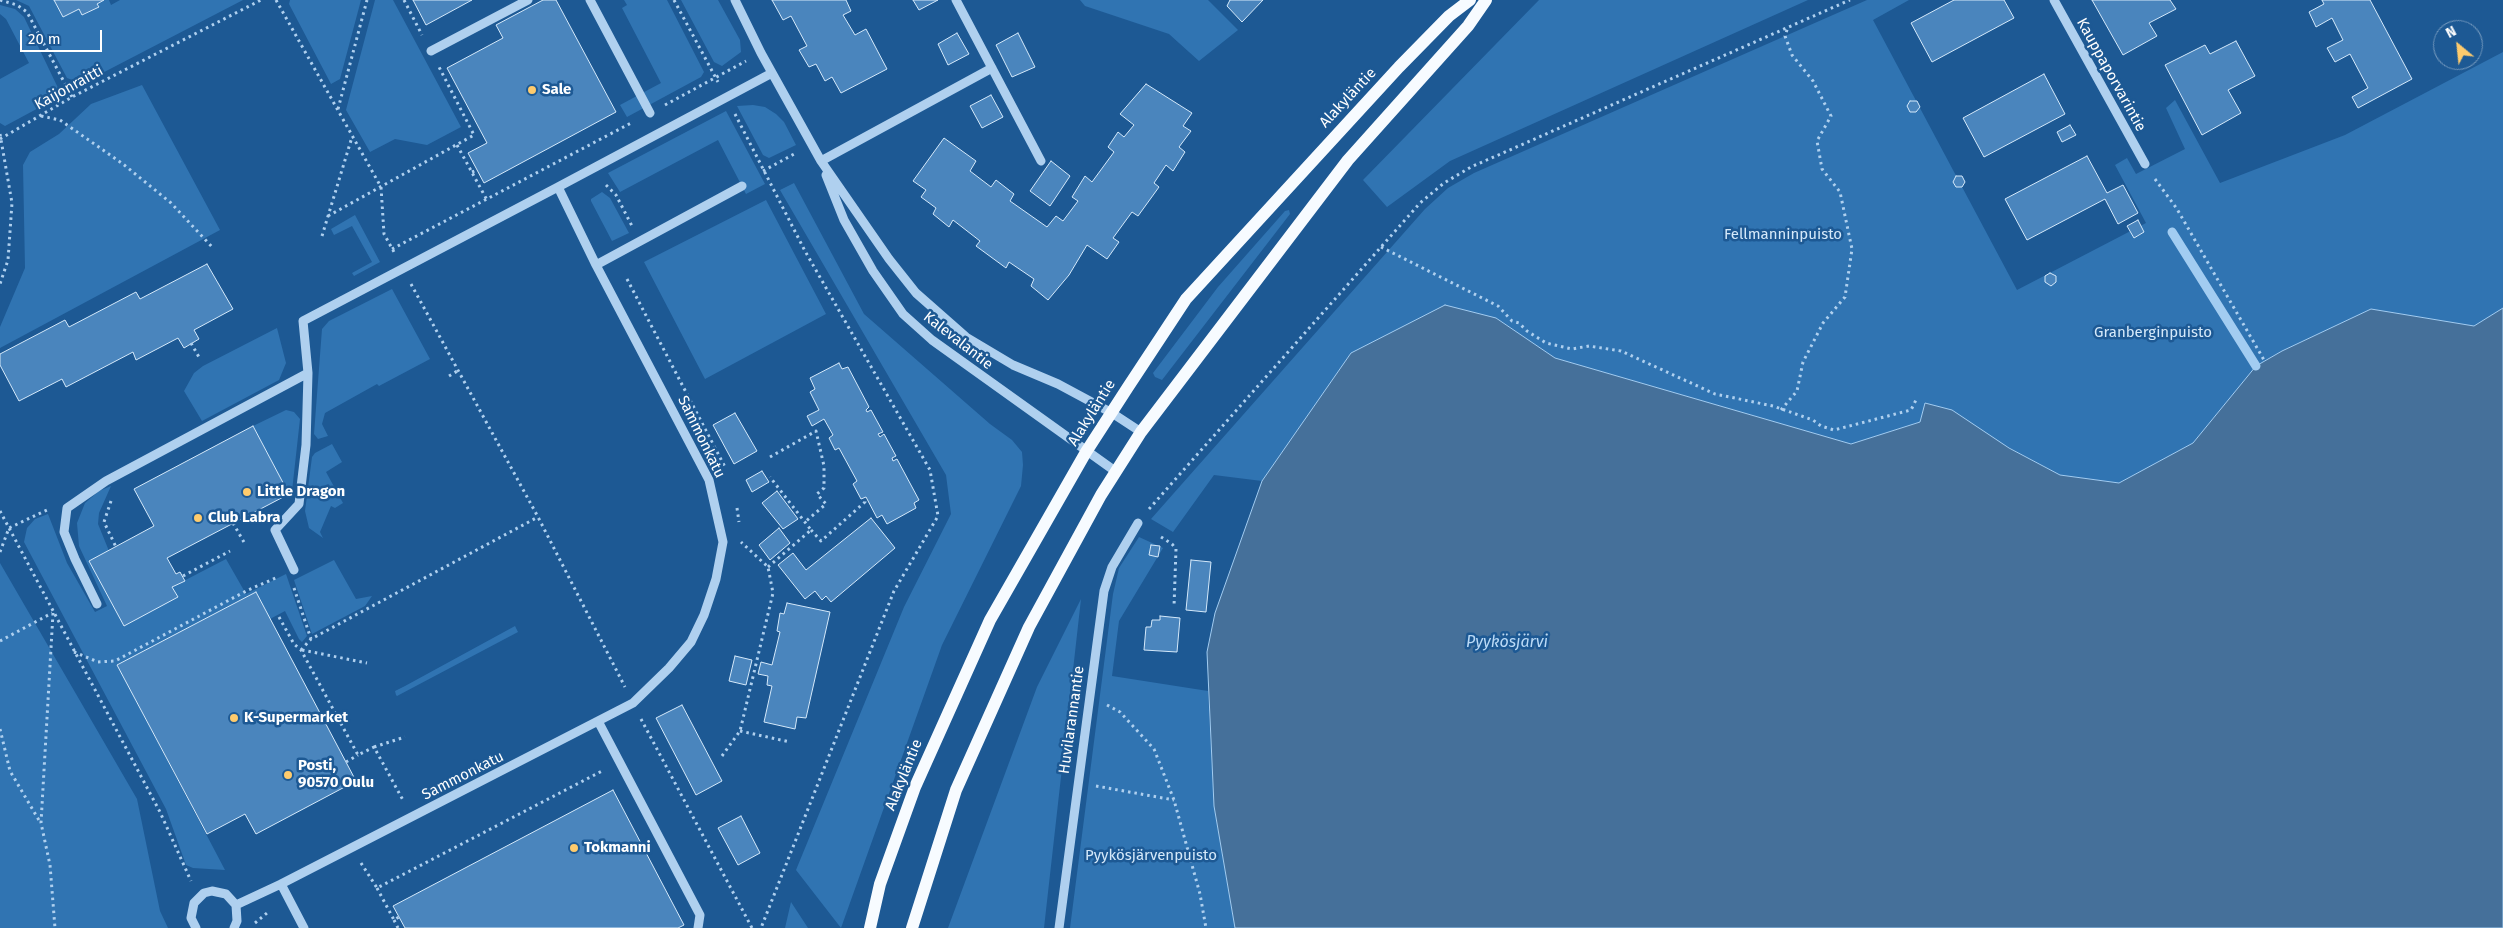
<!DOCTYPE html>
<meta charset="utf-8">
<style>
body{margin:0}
#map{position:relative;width:2503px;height:928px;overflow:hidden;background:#1d5994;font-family:"Fira Sans",sans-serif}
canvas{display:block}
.north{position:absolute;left:2433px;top:20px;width:50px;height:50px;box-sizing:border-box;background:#1d5994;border:1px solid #779bbf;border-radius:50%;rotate:332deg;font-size:14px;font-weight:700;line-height:20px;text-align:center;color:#fff}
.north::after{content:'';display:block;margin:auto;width:18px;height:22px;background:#fecb6d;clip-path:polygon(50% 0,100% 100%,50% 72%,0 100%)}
.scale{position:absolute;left:20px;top:30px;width:82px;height:22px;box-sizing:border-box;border:2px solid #fff;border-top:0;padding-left:6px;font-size:15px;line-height:18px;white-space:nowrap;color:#fff;-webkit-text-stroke:4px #1d5994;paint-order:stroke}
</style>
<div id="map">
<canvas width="2503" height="928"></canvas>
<div class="north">N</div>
<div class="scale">20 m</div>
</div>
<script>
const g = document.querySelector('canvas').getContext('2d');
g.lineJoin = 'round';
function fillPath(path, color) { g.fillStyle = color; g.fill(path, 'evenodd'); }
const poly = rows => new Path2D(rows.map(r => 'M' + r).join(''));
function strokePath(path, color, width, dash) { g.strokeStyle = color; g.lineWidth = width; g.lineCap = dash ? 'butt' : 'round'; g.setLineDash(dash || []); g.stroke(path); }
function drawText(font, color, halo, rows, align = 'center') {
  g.font = font + ' "Fira Sans",sans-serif'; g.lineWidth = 5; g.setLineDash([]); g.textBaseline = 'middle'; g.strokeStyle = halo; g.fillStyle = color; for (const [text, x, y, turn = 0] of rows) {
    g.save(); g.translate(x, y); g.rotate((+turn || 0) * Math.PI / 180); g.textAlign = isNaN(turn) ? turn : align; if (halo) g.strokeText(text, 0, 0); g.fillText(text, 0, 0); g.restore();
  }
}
const green = poly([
 [16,0,54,0,63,17,79,9,83,15,99,7,97,4,104,0,109,0,111,5,120,0,243,0,85,82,78,82,67,78,29,6],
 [290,0,361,0,340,79,331,84,289,4],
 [375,0,393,0,461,127,427,145,395,139,370,152,346,110],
 [624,0,667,0,704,72,701,77,627,117,620,105,661,83,622,8,627,5],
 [681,0,718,0,740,40,741,52,722,66,714,62],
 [1080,0,1208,0,1238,30,1199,61,1169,34,1085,6],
 [1539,0,1808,0,1450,161,1387,207,1363,180],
 [1867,0,1909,0,1873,20,2017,290,2146,223,2115,165,2127,158,2136,174,2185,149,2166,108,2175,100,2220,183,2345,135,2503,52,2503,308,2474,326,2371,309,2282,351,2256,366,2193,443,2119,483,2060,475,1926,403,1920,422,1851,444,1555,358,1496,318,1351,353,1262,481,1214,475,1173,532,1151,519,1425,209,1448,188,1474,173],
 [0,5,15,9,24,17,59,90,57,98,5,126,0,123,0,79,29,63,6,19,0,14],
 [142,85,220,230,0,348,0,327,25,268,23,165,30,152,59,134,91,104],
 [753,105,765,107,776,114,784,122,796,145,769,158,763,155,737,106],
 [726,111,765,184,746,194,718,140,620,192,608,173],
 [794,183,864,314,990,424,1012,440,1022,452,1023,465,1021,486,942,645,841,928,796,870,904,607,951,514,946,475,780,190],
 [602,192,610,198,629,233,612,241,591,201,591,199],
 [766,200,826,314,705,379,644,262],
 [1289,210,1290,214,1162,380,1155,377,1153,373,1218,287,1285,211],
 [355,215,380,262,354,276,352,273,372,262,352,226,334,235,331,229],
 [392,289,430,359,379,386,377,384,325,413,322,424,328,436,318,439,314,434,322,329,329,321],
 [277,328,286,363,279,380,202,421,184,391,194,373,203,366],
 [286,410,294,412,300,419,292,491,289,494,253,426],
 [332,444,342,462,326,472,343,503,335,508,331,506,320,532,323,538,309,528,305,511,312,457,315,453],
 [111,486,99,513,98,524,109,551,177,597,172,587,226,559,246,594,286,574,307,636,302,642,299,639,285,611,270,619,256,592,117,665,225,870,193,868,186,865,166,809,24,542,27,528,35,519,48,514,67,563,95,612,107,606,79,546,77,523,85,503,99,491],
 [1139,537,1163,548,1119,621,1112,676,1208,691,1214,806,1235,928,1070,928,1113,594,1119,568],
 [334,560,356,599,372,596,365,606,312,634,294,580],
 [0,563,137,799,160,911,168,928,0,928],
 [1081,599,1044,928,948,928,1037,687],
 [515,626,518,632,397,696,396,695,395,691,405,686],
 [791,902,808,928,785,928]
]);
const water = poly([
 [1445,305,1496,318,1555,358,1851,444,1920,422,1925,403,1952,410,2009,448,2060,475,2119,483,2193,443,2256,366,2282,351,2371,309,2474,326,2503,308,2503,928,1235,928,1214,806,1207,652,1215,613,1262,481,1351,353,1445,305]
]);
const stream = poly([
 [2172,232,2256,366]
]);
const building = poly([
 [54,0,104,0,97,4,99,7,82,15,79,9,63,17,54,0],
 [413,0,472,0,426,25,413,0],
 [543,0,556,0,616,112,484,183,468,153,487,143,447,68,503,38,496,25,543,0],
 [772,0,846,0,851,11,843,15,855,35,866,29,887,69,841,93,832,77,825,81,816,64,809,67,799,50,807,46,791,16,783,20,772,0],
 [913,0,938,0,919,10,913,0],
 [1230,0,1263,0,1242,22,1227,6,1230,0],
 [1954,0,2004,0,2014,18,1932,62,1911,23,1954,0],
 [2092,0,2170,0,2176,9,2149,23,2157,36,2123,55,2092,0],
 [2322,0,2370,0,2412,79,2358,108,2352,97,2368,88,2350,54,2335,62,2327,48,2343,40,2332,18,2316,27,2309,12,2324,4,2322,0],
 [957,33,969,54,948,65,938,44,957,33],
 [1018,33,1035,67,1012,77,996,45,1018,33],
 [2236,41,2255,76,2228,90,2241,113,2202,135,2165,65,2205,45,2210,54,2236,41],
 [2044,74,2065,114,1984,157,1963,118,2044,74],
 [1146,84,1192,113,1183,126,1191,131,1179,147,1185,152,1173,171,1166,165,1154,183,1159,187,1138,216,1132,212,1113,238,1119,242,1107,259,1087,245,1069,275,1048,300,1031,286,1034,279,1009,262,1006,268,976,246,980,241,953,220,949,227,933,214,936,208,921,197,926,190,913,181,944,138,976,161,970,171,991,187,996,180,1014,194,1010,201,1047,227,1056,216,1063,221,1078,201,1072,197,1085,176,1092,182,1114,152,1108,147,1118,132,1124,137,1134,125,1120,114,1146,84],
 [991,95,1003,117,982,128,970,106,991,95],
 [1910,101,1917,101,1920,107,1916,112,1910,112,1907,106,1910,101],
 [2070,125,2076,135,2062,142,2057,132,2070,125],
 [2087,156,2107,193,2123,185,2138,213,2118,224,2105,199,2027,240,2005,199,2087,156],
 [1051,161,1070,176,1050,206,1030,191,1051,161],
 [1956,176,1962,176,1965,182,1962,187,1956,187,1953,182,1956,176],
 [2138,220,2144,232,2134,238,2127,226,2138,220],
 [207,264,233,309,194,330,199,339,184,348,178,338,136,360,133,352,66,387,62,379,19,401,0,365,0,354,65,320,69,327,136,292,140,299,207,264],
 [2050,273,2056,276,2056,282,2051,286,2045,282,2045,276,2050,273],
 [839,363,842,369,848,367,869,407,866,410,867,412,871,410,883,432,878,434,880,437,884,434,896,456,892,458,893,461,897,459,919,500,914,503,916,508,887,524,882,515,877,518,866,497,861,499,853,484,857,481,839,448,835,450,829,438,833,435,824,419,812,426,807,416,819,410,810,392,815,389,810,378,839,363],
 [735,413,757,451,734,464,713,425,735,413],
 [253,426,289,494,167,558,176,574,180,572,185,581,172,587,178,597,124,626,89,561,154,526,134,489,253,426],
 [762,471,769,482,752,492,746,480,762,471],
 [777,491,798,519,783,529,762,503,777,491],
 [871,518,895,548,831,602,826,596,822,600,815,591,805,599,778,565,793,553,806,570,871,518],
 [779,528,790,543,770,560,759,545,779,528],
 [1151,545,1160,546,1158,557,1149,555,1151,545],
 [1191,560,1211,562,1206,612,1186,610,1191,560],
 [256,592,356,781,256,834,245,814,207,834,117,665,256,592],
 [787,603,830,612,806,718,797,717,795,729,764,722,772,686,767,685,768,676,758,674,761,662,772,665,780,632,777,631,780,613,784,614,787,603],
 [1160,616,1180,618,1177,652,1144,650,1146,627,1151,627,1152,620,1160,620,1160,616],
 [735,656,752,660,746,685,729,681,735,656],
 [682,705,722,781,696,795,656,718,682,705],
 [613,790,684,925,678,928,405,928,393,906,613,790],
 [741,816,760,853,738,865,718,828,741,816]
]);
const path = poly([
 [0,0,17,5,27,12,72,97],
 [276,0,381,187,384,234,394,252],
 [404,0,422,35],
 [674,0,718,82],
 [665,105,746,61],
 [338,109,367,0],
 [735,114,805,251,930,470,938,516,894,591,761,928],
 [41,116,60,120,123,164,171,203,213,248],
 [0,134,12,203,8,260,0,284],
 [0,139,72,97,261,0],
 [457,145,487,200],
 [763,171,796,153],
 [472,172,477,170],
 [2155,179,2177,209,2264,360],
 [606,185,616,195,632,226],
 [328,216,474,135,439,67],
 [322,236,352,137],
 [1381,247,1498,306,1512,321,1519,323,1527,331,1546,343,1572,349,1589,346,1621,351,1715,394,1773,406,1813,420,1821,426,1834,430,1911,410,1916,400],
 [392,249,633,122],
 [627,279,726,469],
 [411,284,538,517,625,687],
 [191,343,200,359],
 [449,376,459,370],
 [1781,410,1797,391,1803,362,1823,323,1845,297,1852,249,1840,192,1822,169,1817,141,1831,116,1813,81,1792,55,1785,36,1788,27],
 [770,457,816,431,824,466,824,488,817,494,826,504,805,522],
 [111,501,104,522,116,547],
 [737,508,739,522],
 [1149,509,1420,203,1444,183,1471,167,1850,0],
 [0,511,160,812,191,881],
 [233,523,245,544],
 [811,530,821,541,865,502,864,498],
 [1161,537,1172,544,1176,549,1174,607],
 [0,552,9,528,49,509],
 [768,567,811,530,770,477],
 [183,576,230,551],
 [294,588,311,639],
 [53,613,41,823,50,865,55,928],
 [279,617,294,644,301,650,358,755,374,747,404,802],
 [0,641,52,613],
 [301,650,311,639,538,517],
 [302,650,367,663],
 [74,652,98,662,115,661,248,590,278,577],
 [1107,705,1120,712,1154,749,1174,800,1200,894,1206,928],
 [641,719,752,928],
 [0,729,10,771,40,822],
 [740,731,790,742],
 [374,747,405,737],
 [722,756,740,731,773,593,768,567,741,542],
 [346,762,358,755],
 [1096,786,1174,800],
 [361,863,377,888,604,770],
 [377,888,394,920,399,917],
 [394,920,398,928],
 [255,923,267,913]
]);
const minor = poly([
 [590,0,650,113],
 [735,0,761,53,821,161,889,259,916,293,966,337,1013,365,1058,384,1112,413,1141,432],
 [956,0,1041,161],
 [2054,0,2145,164],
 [431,51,528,0],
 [821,161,992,68],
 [826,175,844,220,873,271,903,314,932,340,1115,471],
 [596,265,742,186],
 [294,570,275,530,299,504,306,445,308,373,303,321,558,187],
 [97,604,75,559,64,532,67,508,106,481,308,373],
 [598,721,700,915,698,928],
 [281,884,304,928],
 [236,905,281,884,633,703,669,668,691,642,704,615,716,579,723,542,709,480,596,265,558,187,772,73],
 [196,928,191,918,194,903,204,893,212,891,226,894,236,905,237,921,234,928],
 [1059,928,1104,591,1112,567,1138,523]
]);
const major = poly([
 [870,928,880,884,915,787,990,620,1086,452,1128,387,1186,299,1399,67,1449,16,1470,0],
 [912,928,956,790,1029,627,1101,495,1141,432,1348,160,1468,26,1486,0]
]);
const markers = [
 [532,90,5,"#fecb6d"],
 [247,492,5,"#fecb6d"],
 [198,518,5,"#fecb6d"],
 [234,718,5,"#fecb6d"],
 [288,775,5,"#fecb6d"],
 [574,848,5,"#fecb6d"]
];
const streetNames = [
 ["Kauppaporvarintie",2111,75,61],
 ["Kaijonraitti",69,88,-29],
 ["Alakyläntie",1348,98,-47],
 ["Kalevalantie",958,341,38],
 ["Alakyläntie",1092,413,-58],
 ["Sammonkatu",701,437,64],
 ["Huvilarannantie",1072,720,-82],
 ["Alakyläntie",904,775,-68],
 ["Sammonkatu",463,776,-27]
];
const poiNames = [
 ["Sale",542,90],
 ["Little Dragon",257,492],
 ["Club Labra",208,518],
 ["K-Supermarket",244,718],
 ["Posti,",298,766],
 ["90570 Oulu",298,783],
 ["Tokmanni",584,848]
];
const parkNames = [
 ["Fellmanninpuisto",1783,235],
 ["Granberginpuisto",2153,333],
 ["Pyykösjärvenpuisto",1151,856]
];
const waterNames = [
 ["Pyykösjärvi",1507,643]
];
fillPath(green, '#3074b2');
fillPath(water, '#45709a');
strokePath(water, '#a2ccf1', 1);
strokePath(stream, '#a2ccf1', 9);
fillPath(building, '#4a85bd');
strokePath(building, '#d5e9fa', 1);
strokePath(path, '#afd0ef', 3, [2.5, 4]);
strokePath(minor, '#afd0ef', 9);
strokePath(major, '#f7fbff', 12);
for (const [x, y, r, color] of markers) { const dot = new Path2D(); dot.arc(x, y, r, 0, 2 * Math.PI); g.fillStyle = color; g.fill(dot); strokePath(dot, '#1d5994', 2); }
drawText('15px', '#fff', '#1d5994', streetNames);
drawText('bold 15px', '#fff', '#1d5994', poiNames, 'left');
drawText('15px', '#d5e9fa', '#1d5994', parkNames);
drawText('italic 16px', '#bbdaf6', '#1d5994', waterNames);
</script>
